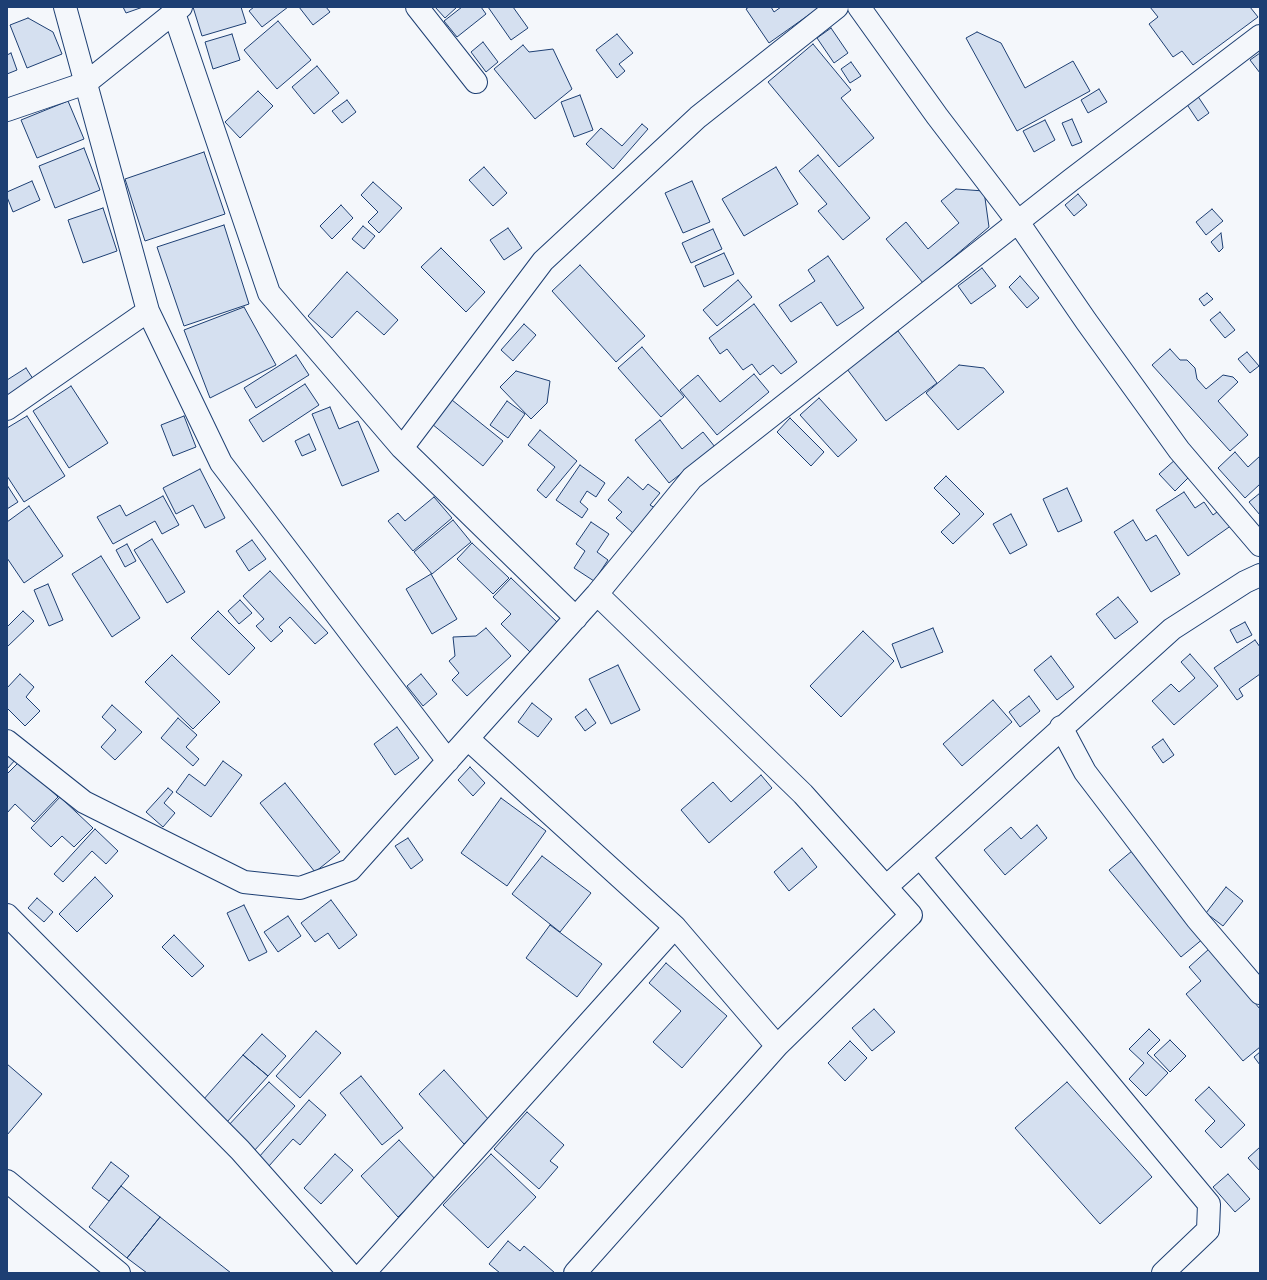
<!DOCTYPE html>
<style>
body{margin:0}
#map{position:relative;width:1267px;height:1280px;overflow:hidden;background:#f4f7fb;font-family:Montserrat,sans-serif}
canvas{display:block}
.frame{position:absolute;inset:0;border:8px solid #1d3f73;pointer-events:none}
</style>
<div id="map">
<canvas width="1267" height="1280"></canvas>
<div class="frame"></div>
</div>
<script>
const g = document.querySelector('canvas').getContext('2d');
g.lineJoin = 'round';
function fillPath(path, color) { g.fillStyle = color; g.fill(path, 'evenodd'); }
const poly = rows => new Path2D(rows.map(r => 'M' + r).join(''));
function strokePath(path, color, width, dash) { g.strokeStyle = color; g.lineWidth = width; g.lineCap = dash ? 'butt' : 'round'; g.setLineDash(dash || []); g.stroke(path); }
const building = poly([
 [123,7,143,7,126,13,123,7],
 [193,7,241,7,246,23,202,36,193,7],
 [254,7,288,7,262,27,249,11,254,7],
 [299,7,326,7,330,12,313,25,299,7],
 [435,7,457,7,445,18,435,7],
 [462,7,481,7,486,14,457,37,444,21,462,7],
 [488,7,513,7,528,28,511,40,488,7],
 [749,7,771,7,774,12,781,7,820,7,769,43,746,9,749,7],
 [1150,7,1250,7,1258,17,1193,65,1182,51,1173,57,1149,24,1158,17,1150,7],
 [28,18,53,32,62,54,27,68,10,25,28,18],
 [278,21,311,60,277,89,244,50,278,21],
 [831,28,848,53,834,63,817,38,831,28],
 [977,32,1001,43,1025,88,1073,61,1090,91,1017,131,966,38,977,32],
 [232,34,240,60,213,69,205,42,232,34],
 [617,34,633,53,619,64,625,71,617,78,596,50,617,34],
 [483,42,498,62,486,72,471,52,483,42],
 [813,44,851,90,841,98,874,138,839,167,768,82,813,44],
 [523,45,529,52,553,49,572,89,535,119,494,69,523,45],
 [11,53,17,70,7,74,7,55,11,53],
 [1260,53,1260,73,1250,60,1260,53],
 [851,62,861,76,850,83,841,69,851,62],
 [317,66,339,93,314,114,292,87,317,66],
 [1099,89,1107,102,1088,113,1081,100,1099,89],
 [258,91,273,106,240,138,225,122,258,91],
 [580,95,593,130,574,137,561,102,580,95],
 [1197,95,1209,113,1198,121,1186,103,1197,95],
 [347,100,356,112,342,123,332,111,347,100],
 [68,101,84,139,37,158,21,120,68,101],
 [1072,119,1082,142,1072,146,1062,123,1072,119],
 [1045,120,1055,140,1034,152,1023,131,1045,120],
 [642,124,648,129,613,169,586,144,601,128,622,146,642,124],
 [84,148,100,190,55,208,39,166,84,148],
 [204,152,225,214,145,241,125,179,204,152],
 [818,155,870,218,843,240,818,211,827,204,799,171,818,155],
 [484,167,507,193,493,206,469,180,484,167],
 [776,167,798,204,744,236,722,199,776,167],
 [32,181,40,200,13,212,7,197,7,192,32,181],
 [692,181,710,222,683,233,665,193,692,181],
 [373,182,402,208,379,233,368,222,378,212,361,195,373,182],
 [956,189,984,191,989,227,923,283,886,239,906,222,928,249,959,223,941,201,956,189],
 [1078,194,1087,205,1074,216,1065,205,1078,194],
 [341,205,353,218,332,239,320,226,341,205],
 [103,208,117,251,83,263,68,220,103,208],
 [1212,209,1223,221,1206,235,1196,222,1212,209],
 [224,225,249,304,184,326,157,247,224,225],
 [363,226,375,236,364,249,352,239,363,226],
 [508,228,522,248,504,260,490,240,508,228],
 [713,229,722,249,691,263,682,243,713,229],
 [1221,233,1223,248,1219,252,1211,242,1221,233],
 [441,248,485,292,466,312,421,267,441,248],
 [724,253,734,274,704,287,695,266,724,253],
 [828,256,864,308,837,326,821,302,791,322,779,305,815,281,808,270,828,256],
 [580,265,645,336,616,362,552,291,580,265],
 [982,268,996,286,971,304,958,286,982,268],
 [347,272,398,320,384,335,357,311,332,338,308,316,347,272],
 [1020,276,1039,298,1027,308,1009,287,1020,276],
 [738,280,752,297,717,326,703,310,738,280],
 [1207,293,1213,299,1204,306,1199,299,1207,293],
 [754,304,797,362,781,374,773,365,760,375,752,364,743,370,727,349,720,354,709,338,754,304],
 [244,307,276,365,210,398,184,330,244,307],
 [1220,312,1235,330,1225,338,1210,320,1220,312],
 [524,324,536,335,513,361,501,350,524,324],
 [898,331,937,383,886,421,847,369,898,331],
 [642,347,684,397,661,417,618,368,642,347],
 [1170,349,1180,360,1187,360,1195,368,1197,379,1206,389,1223,375,1233,377,1238,382,1218,401,1248,435,1230,451,1152,365,1170,349],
 [1247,352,1259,366,1250,373,1238,359,1247,352],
 [296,355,309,375,256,408,244,388,296,355],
 [959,365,984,368,1004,392,958,430,926,393,959,365],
 [26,368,35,382,7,399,7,380,26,368],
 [516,371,550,381,547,403,531,419,500,387,516,371],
 [754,374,769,392,717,435,680,390,698,375,720,402,754,374],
 [305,384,319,405,263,442,249,420,305,384],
 [71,386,108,443,69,468,33,411,71,386],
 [819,398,857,440,838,457,800,415,819,398],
 [452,400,503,441,483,466,432,424,452,400],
 [507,401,525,414,508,438,490,425,507,401],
 [330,407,339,429,358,421,379,471,342,486,312,414,330,407],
 [27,416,65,476,24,502,7,476,7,428,27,416],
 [184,416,196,447,173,456,161,425,184,416],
 [790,418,824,452,811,466,777,432,790,418],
 [660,420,682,449,703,432,715,447,669,483,635,440,660,420],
 [540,430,577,461,546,498,537,490,555,467,528,445,540,430],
 [309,434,316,450,302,456,295,441,309,434],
 [1235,452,1248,467,1260,456,1260,484,1245,498,1218,468,1235,452],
 [1176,459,1190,476,1175,491,1159,474,1176,459],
 [580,465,605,483,596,497,587,491,580,502,588,509,582,518,556,500,580,465],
 [200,469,225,518,205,528,193,505,176,514,163,488,200,469],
 [946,476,984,514,953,544,941,532,960,514,934,488,946,476],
 [628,477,643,490,648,484,660,493,650,505,655,508,633,533,616,518,622,512,608,500,628,477],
 [7,485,18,502,7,509,7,485],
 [1067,488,1082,521,1058,532,1043,499,1067,488],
 [1184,492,1195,508,1204,502,1213,515,1221,509,1232,525,1188,556,1156,510,1184,492],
 [1260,493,1260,515,1249,502,1260,493],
 [163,496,179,525,162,534,155,521,113,544,97,517,120,505,126,516,163,496],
 [434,497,452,518,413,551,388,521,398,513,405,521,434,497],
 [29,506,63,556,24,583,7,558,7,522,29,506],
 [1011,514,1027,545,1010,554,993,524,1011,514],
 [453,520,471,542,432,574,414,552,453,520],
 [1133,520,1146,541,1156,535,1180,574,1151,592,1114,532,1133,520],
 [591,522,609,534,597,552,608,560,594,581,574,568,585,551,576,544,591,522],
 [152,539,185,592,167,603,134,550,152,539],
 [252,540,266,559,249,571,236,551,252,540],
 [472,543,509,578,493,594,457,559,472,543],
 [127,544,136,561,125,567,116,550,127,544],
 [101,556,140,618,112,637,72,574,101,556],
 [270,571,328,633,315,644,290,617,279,627,283,631,271,642,256,626,264,619,243,596,270,571],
 [431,574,457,619,432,634,406,589,431,574],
 [511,578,558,623,530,652,501,624,511,614,493,597,511,578],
 [48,584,63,620,49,626,34,590,48,584],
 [1118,597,1138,622,1115,639,1096,614,1118,597],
 [240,600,252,613,239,624,228,611,240,600],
 [23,611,34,621,7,647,7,627,23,611],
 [218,611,255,648,229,675,191,638,218,611],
 [1245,622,1252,635,1237,643,1230,630,1245,622],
 [486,628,511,656,467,696,452,680,459,673,449,661,455,656,453,637,476,636,486,628],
 [933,628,943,652,901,668,892,644,933,628],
 [863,631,894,661,841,717,810,686,863,631],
 [1255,640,1260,647,1260,674,1239,689,1243,696,1237,700,1214,668,1255,640],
 [1190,654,1218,686,1174,725,1152,701,1171,684,1179,692,1195,678,1181,662,1190,654],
 [172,655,220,702,193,729,145,682,172,655],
 [1051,656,1074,687,1057,700,1034,670,1051,656],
 [618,665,640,710,611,724,589,679,618,665],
 [20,674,34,687,26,697,40,711,25,726,7,708,7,688,20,674],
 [421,674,437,694,423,706,407,686,421,674],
 [1029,696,1040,711,1020,727,1009,712,1029,696],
 [993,700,1012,722,962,766,943,744,993,700],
 [532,703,552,719,538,737,518,722,532,703],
 [112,705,142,732,115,760,101,747,116,730,102,717,112,705],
 [586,709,596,723,585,731,575,717,586,709],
 [178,718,197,735,186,747,199,759,193,766,161,738,178,718],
 [397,727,419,758,395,775,374,744,397,727],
 [1163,739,1174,755,1163,763,1152,747,1163,739],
 [7,750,16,759,7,769,7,750],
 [20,761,58,797,34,822,15,804,7,813,7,774,20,761],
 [223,761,242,775,211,817,176,792,189,774,205,786,223,761],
 [470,767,485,783,473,796,458,780,470,767],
 [761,775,772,788,709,843,681,810,713,782,731,802,761,775],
 [285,783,340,852,315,872,260,803,285,783],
 [168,788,173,792,164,803,175,813,163,827,146,812,168,788],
 [60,797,93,828,74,847,62,836,51,847,31,828,60,797],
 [501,798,546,831,507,886,461,853,501,798],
 [1037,825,1047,838,1005,875,984,850,1011,827,1021,839,1037,825],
 [95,829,118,851,106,864,92,851,63,882,54,874,95,829],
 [408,838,423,860,411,869,395,846,408,838],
 [802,848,817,867,789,891,774,872,802,848],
 [1132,851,1204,938,1181,957,1109,870,1132,851],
 [542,856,591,893,560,932,512,894,542,856],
 [95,877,113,896,77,932,59,914,95,877],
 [1226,887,1243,901,1223,926,1206,913,1226,887],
 [37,898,53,912,44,922,28,908,37,898],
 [331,900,357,935,339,949,328,933,315,942,301,923,331,900],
 [244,905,267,952,249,961,227,913,244,905],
 [288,916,301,936,278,952,264,932,288,916],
 [550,925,602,964,577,997,526,958,550,925],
 [174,935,204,966,192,977,162,947,174,935],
 [1209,949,1260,1009,1260,1047,1243,1061,1186,994,1201,981,1189,967,1209,949],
 [666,963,727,1016,682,1068,653,1042,681,1011,649,983,666,963],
 [874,1009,895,1032,872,1051,852,1028,874,1009],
 [1149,1029,1160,1040,1147,1053,1168,1073,1146,1096,1129,1079,1144,1063,1129,1049,1149,1029],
 [316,1031,341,1053,300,1098,276,1076,316,1031],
 [262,1034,286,1056,268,1076,243,1055,262,1034],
 [1170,1040,1186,1056,1170,1072,1154,1055,1170,1040],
 [850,1041,867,1058,845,1081,828,1063,850,1041],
 [1260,1052,1260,1065,1254,1057,1260,1052],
 [243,1055,268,1076,227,1122,203,1100,243,1055],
 [7,1064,42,1094,7,1135,7,1064],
 [444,1070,490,1121,464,1144,419,1094,444,1070],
 [361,1076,403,1128,382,1145,340,1093,361,1076],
 [269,1082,295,1106,253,1152,227,1127,269,1082],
 [1067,1082,1152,1177,1100,1224,1015,1128,1067,1082],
 [1209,1087,1245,1125,1221,1148,1205,1131,1215,1121,1195,1100,1209,1087],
 [309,1100,326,1115,300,1145,293,1139,269,1166,259,1157,309,1100],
 [527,1112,564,1145,550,1161,558,1167,539,1189,494,1149,527,1112],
 [399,1140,437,1181,398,1217,361,1176,399,1140],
 [1260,1147,1260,1171,1248,1158,1260,1147],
 [335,1154,353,1170,321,1204,304,1188,335,1154],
 [491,1154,536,1197,488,1248,443,1205,491,1154],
 [111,1162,129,1176,109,1201,92,1188,111,1162],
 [1228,1174,1250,1199,1235,1212,1213,1187,1228,1174],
 [121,1186,160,1217,127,1258,89,1227,121,1186],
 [160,1217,231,1273,147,1273,127,1258,160,1217],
 [508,1241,520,1251,524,1246,555,1273,500,1273,489,1264,508,1241]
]);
const minor = poly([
 [65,7,148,311,221,463,448,761],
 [417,7,476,82],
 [859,7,937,116,1018,222,1086,321,1179,450,1260,545],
 [174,13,269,293,402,448,576,618],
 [7,110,86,83,181,7],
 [7,409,148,311],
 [402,448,543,261,698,117,837,7],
 [1061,727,1085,772,1197,919,1260,993],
 [7,741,84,802,244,882,300,888,350,870,597,594,692,478,1071,180,1260,36],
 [920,857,1209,1204,1208,1230,1163,1273],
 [886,887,1172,629,1245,582,1260,575],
 [7,915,240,1150,349,1273],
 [675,927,777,1046],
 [364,1273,675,927,468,739],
 [575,1273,777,1046,911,915,803,794,597,594]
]);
const secondary = poly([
 [7,1181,119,1273]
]);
fillPath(building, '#d5e0f0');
strokePath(building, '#1d3f73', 1);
strokePath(minor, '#1d3f73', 24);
strokePath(secondary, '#1d3f73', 24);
strokePath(minor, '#f4f7fb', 22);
strokePath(secondary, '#f4f7fb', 22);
</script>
